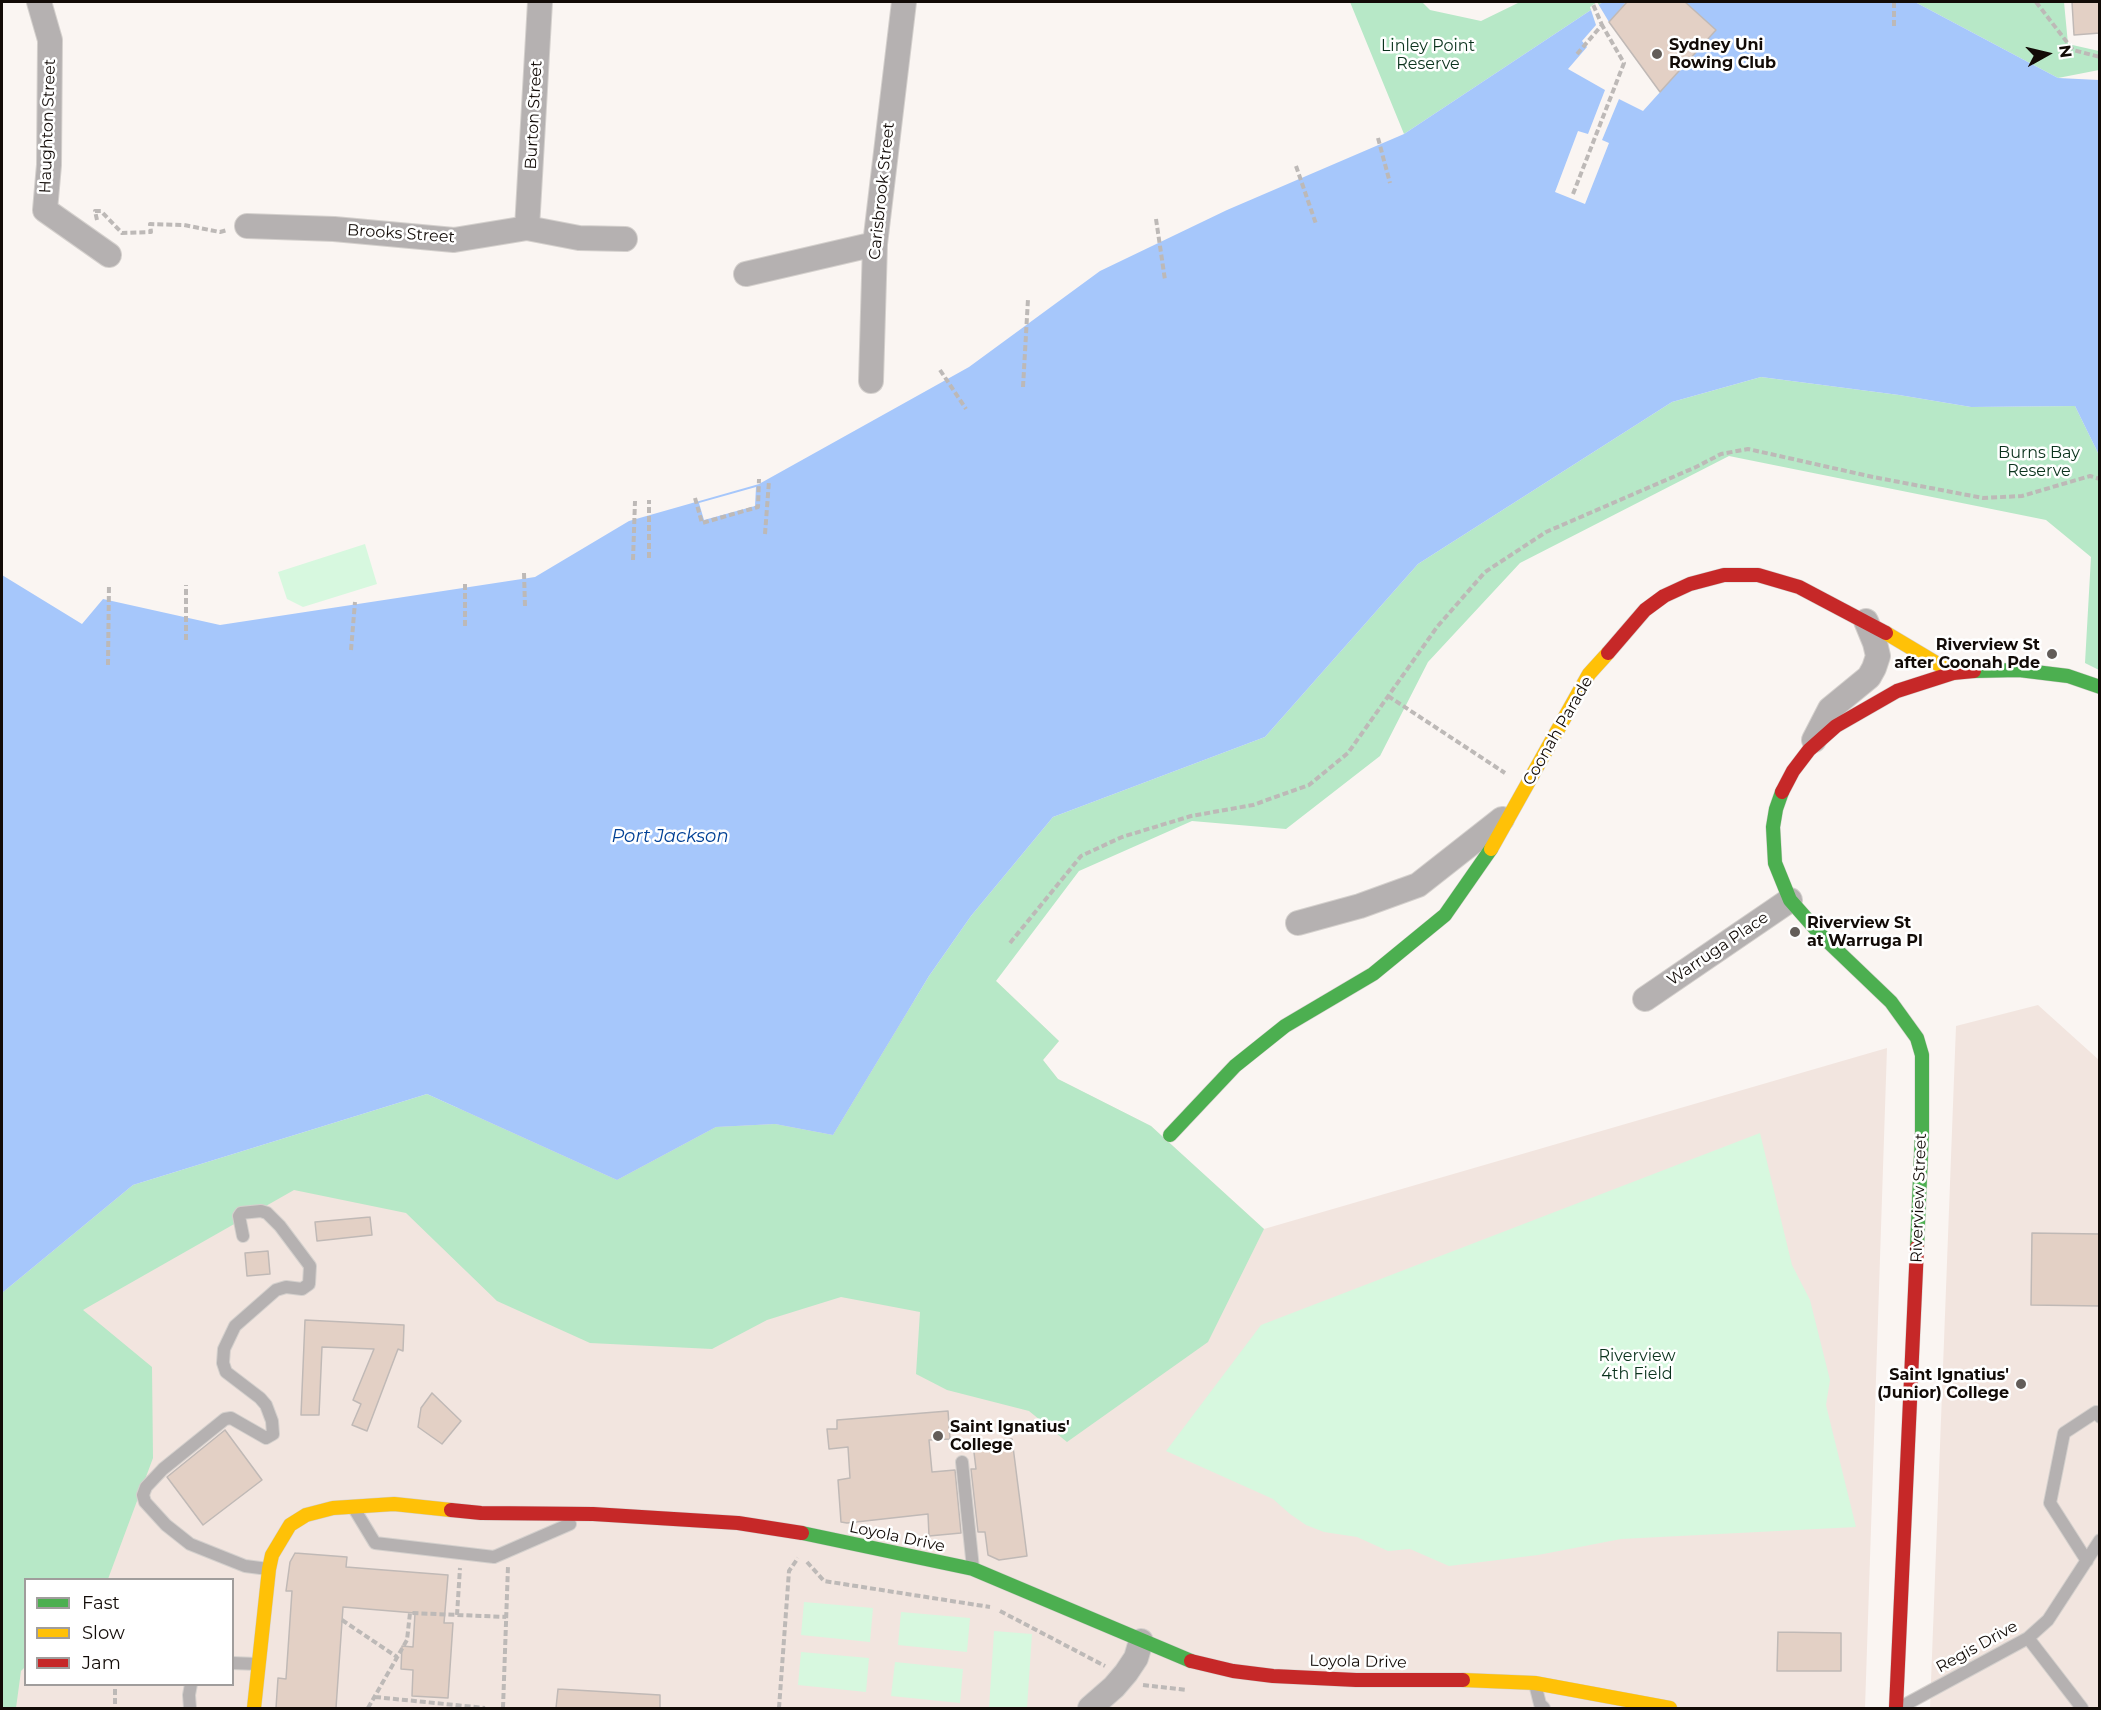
<!DOCTYPE html>
<style>
body{margin:0}
#map{position:relative;width:2101px;height:1710px;overflow:hidden;background:#faf5f2;font-family:Montserrat,sans-serif}
canvas{display:block}
.frame{position:absolute;inset:0;border:3px solid #120b07;pointer-events:none}
.legend{position:absolute;left:24px;top:1578px;width:210px;height:108px;box-sizing:border-box;background:#fff;border:2px solid #a09d9c;margin:0;padding:8px 10px;list-style:none;font-size:18px;color:#120b07}
.legend li{display:flex;align-items:center;gap:12px;height:30px}
.legend b{width:30px;border:2px solid #a09d9c}
.north{position:absolute;left:2017px;top:24px;width:60px;height:60px;-webkit-text-stroke:4px #fff;paint-order:stroke;rotate:82deg;font-size:16px;font-weight:700;line-height:24px;text-align:center;color:#120b07}
.north::after{content:'';display:block;margin:auto;width:21px;height:27px;background:#120b07;clip-path:polygon(50% 0,100% 100%,50% 72%,0 100%)}
</style>
<div id="map">
<canvas width="2101" height="1710"></canvas>
<div class="frame"></div>
<ul class="legend">
<li><b style="height:8px;background:#4caf50"></b>Fast</li>
<li><b style="height:8px;background:#ffc107"></b>Slow</li>
<li><b style="height:8px;background:#c62828"></b>Jam</li>
</ul>
<div class="north">N</div>
</div>
<script>
const g = document.querySelector('canvas').getContext('2d');
g.lineJoin = 'round';
function fillPath(path, color) { g.fillStyle = color; g.fill(path, 'evenodd'); }
const poly = rows => new Path2D(rows.map(r => 'M' + r).join(''));
function strokePath(path, color, width, dash) { g.strokeStyle = color; g.lineWidth = width; g.lineCap = dash ? 'butt' : 'round'; g.setLineDash(dash || []); g.stroke(path); }
function drawText(font, color, halo, rows, align = 'center') {
  g.font = font + ' Montserrat,sans-serif'; g.lineWidth = 5; g.setLineDash([]); g.textBaseline = 'middle'; g.strokeStyle = halo; g.fillStyle = color; for (const [text, x, y, turn = 0] of rows) {
    g.save(); g.translate(x, y); g.rotate((+turn || 0) * Math.PI / 180); g.textAlign = isNaN(turn) ? turn : align; if (halo) g.strokeText(text, 0, 0); g.fillText(text, 0, 0); g.restore();
  }
}
const built = poly([
 [996,981,1059,1041,1043,1060,1058,1079,1151,1126,1264,1229,1887,1048,1865,1708,2,1708,2,1293,133,1185],
 [26,1580,232,1580,232,1684,26,1684],
 [2038,1005,2099,1060,2099,1708,1930,1708,1956,1026]
]);
const green = poly([
 [365,544,377,584,303,607,287,599,278,572],
 [1760,1133,1792,1265,1810,1300,1830,1380,1826,1405,1856,1527,1621,1539,1538,1555,1449,1566,1410,1549,1388,1551,1357,1537,1324,1532,1306,1525,1290,1514,1273,1499,1166,1451,1261,1325],
 [804,1602,873,1608,870,1642,801,1635],
 [901,1612,970,1618,967,1652,898,1645],
 [994,1631,1032,1634,1027,1708,989,1708],
 [801,1652,869,1658,866,1692,798,1685],
 [895,1662,963,1669,960,1703,891,1696]
]);
const forest = poly([
 [1350,2,1422,2,1430,10,1481,21,1520,2,1603,2,1404,134],
 [1915,2,2064,2,2068,44,2099,51,2099,70,2058,78],
 [1761,377,1899,395,1971,407,2075,406,2099,455,2099,670,2085,663,2091,557,2046,520,1729,456,1520,563,1428,662,1380,756,1286,829,1192,821,1079,871,996,981,1059,1041,1043,1060,1058,1079,1151,1126,1264,1229,1208,1342,1067,1442,1029,1411,947,1390,916,1374,920,1312,841,1297,767,1320,712,1349,590,1343,497,1301,406,1213,294,1190,83,1310,152,1367,153,1458,108,1579,26,1580,25,1667,21,1671,16,1708,2,1708,2,1293,133,1185,427,1094,617,1180,716,1127,775,1124,833,1135,929,976,971,916,1053,817,1265,737,1418,564,1672,402]
]);
const water = poly([
 [1603,2,1915,2,2058,78,2099,80,2099,455,2075,406,1971,407,1899,395,1761,377,1672,402,1418,564,1265,737,1053,817,971,916,929,976,833,1135,775,1124,716,1127,617,1180,427,1094,133,1185,2,1293,2,575,82,624,103,599,220,625,535,577,629,521,759,484,969,367,1100,271,1227,210,1404,134]
]);
const pier = poly([
 [1597,2,1609,22,1626,2,1685,2,1716,30,1643,111,1619,99,1602,140,1609,143,1585,204,1555,192,1578,131,1588,134,1605,90,1568,69,1587,47,1582,41,1596,25,1590,7],
 [756,487,755,506,704,520,699,503]
]);
const building = poly([
 [1627,2,1685,2,1716,30,1660,92,1609,22,1627,2],
 [2072,2,2100,2,2100,33,2074,35,2072,2],
 [370,1217,372,1235,317,1241,315,1222,370,1217],
 [2032,1233,2100,1234,2100,1306,2031,1305,2032,1233],
 [268,1251,270,1274,247,1276,245,1253,268,1251],
 [305,1320,404,1325,403,1351,398,1349,367,1431,352,1425,361,1404,353,1400,374,1349,322,1347,319,1415,301,1415,305,1320],
 [432,1393,461,1421,442,1444,418,1427,421,1408,432,1393],
 [948,1411,950,1439,929,1440,932,1472,955,1470,961,1533,929,1536,928,1514,847,1523,841,1522,838,1480,850,1478,848,1447,829,1449,827,1429,837,1429,837,1420,948,1411],
 [225,1430,262,1480,203,1525,167,1477,225,1430],
 [1012,1439,1027,1556,999,1560,988,1555,985,1532,978,1532,971,1469,976,1469,973,1444,1012,1439],
 [295,1553,347,1557,346,1567,448,1575,444,1623,453,1623,448,1698,412,1696,413,1670,401,1669,402,1646,413,1647,415,1613,343,1607,336,1708,276,1708,278,1678,286,1679,292,1591,286,1591,290,1562,295,1553],
 [1778,1632,1841,1633,1841,1671,1777,1671,1778,1632],
 [558,1689,660,1695,660,1708,556,1708,558,1689]
]);
const path = poly([
 [1894,2,1894,29],
 [2036,2,2073,50,2100,57],
 [1577,54,1602,25,1592,2],
 [1378,138,1390,183],
 [1296,166,1316,224],
 [1573,194,1624,63,1602,25],
 [1156,219,1165,280],
 [97,220,95,211,101,211,122,233,151,232,150,224,184,225,220,232,227,230],
 [940,370,966,409],
 [1023,387,1028,299],
 [695,498,702,523,758,507,759,479],
 [765,534,769,481],
 [649,558,649,500],
 [633,560,635,501],
 [524,573,525,606],
 [465,626,465,581],
 [186,640,186,585],
 [351,650,355,602],
 [108,665,109,584],
 [1388,696,1505,773],
 [1010,943,1081,856,1122,837,1191,816,1253,805,1309,785,1348,753,1437,627,1485,572,1546,532,1696,467,1721,454,1748,449,1873,477,1983,498,2022,496,2090,476,2100,479],
 [807,1562,824,1581,990,1607],
 [1000,1611,1105,1666],
 [457,1615,460,1568],
 [342,1620,397,1657],
 [1143,1685,1187,1690],
 [115,1689,115,1708],
 [375,1697,485,1708],
 [368,1708,407,1640,410,1613,506,1617],
 [503,1708,508,1566],
 [779,1708,789,1571,798,1558]
]);
const lane = poly([
 [243,1236,239,1216,241,1213,261,1211,267,1213,280,1226,310,1266,309,1284,302,1289,286,1287,276,1290,235,1326,224,1349,223,1363,226,1372,260,1398,266,1405,272,1421,273,1434,266,1438,231,1418,225,1419,163,1469,146,1487,143,1495,145,1502,166,1525,190,1544,245,1566,268,1569],
 [962,1462,973,1568],
 [355,1510,375,1543,494,1557,570,1524],
 [2087,1561,2050,1503,2064,1433,2096,1412,2100,1417],
 [2028,1638,2082,1708],
 [232,1663,257,1664],
 [1535,1684,1540,1704,1544,1708],
 [190,1708,189,1695,191,1684],
 [1899,1708,2028,1638,2048,1620,2100,1540]
]);
const street = poly([
 [39,2,50,40,49,165,45,210,109,255],
 [247,226,334,229,454,240,527,228,579,238,625,239],
 [527,228,540,2],
 [746,274,875,244],
 [871,381,875,244,904,2],
 [1814,740,1830,709,1869,677,1874,668,1878,656,1875,643,1866,621],
 [1298,923,1360,906,1418,885,1502,819],
 [1645,999,1790,900],
 [1090,1708,1114,1687,1126,1673,1136,1658,1141,1641]
]);
const fast = poly([
 [1974,671,2019,670,2068,676,2100,687],
 [1782,792,1776,809,1773,827,1775,863,1790,900,1820,934,1891,1002,1917,1038,1922,1055,1922,1132,1917,1247],
 [1170,1135,1235,1066,1285,1026,1373,974,1445,915,1491,849],
 [802,1533,973,1569,1191,1661]
]);
const slow = poly([
 [1886,633,1953,673],
 [1491,849,1589,674,1608,653],
 [1463,1680,1535,1683,1670,1708],
 [254,1708,269,1569,272,1555,290,1525,306,1515,333,1508,394,1504,451,1510]
]);
const jam = poly([
 [1608,653,1645,610,1664,596,1690,584,1724,575,1758,575,1799,587,1886,633],
 [1782,792,1793,771,1809,750,1836,726,1897,691,1953,673,1974,671],
 [451,1510,481,1513,593,1514,738,1523,802,1533],
 [1191,1661,1233,1671,1273,1676,1356,1680,1463,1680],
 [1896,1708,1917,1247]
]);
const markers = [
 [1657,54,6,"#635d59"],
 [2052,654,6,"#635d59"],
 [1795,932,6,"#635d59"],
 [2021,1384,6,"#635d59"],
 [938,1436,6,"#635d59"]
];
const poiNames = [
 ["Sydney Uni",1669,45],
 ["Rowing Club",1669,63],
 ["Riverview St",2040,645,"right"],
 ["after Coonah Pde",2040,663,"right"],
 ["Riverview St",1807,923],
 ["at Warruga Pl",1807,941],
 ["Saint Ignatius'",2009,1375,"right"],
 ["(Junior) College",2009,1393,"right"],
 ["Saint Ignatius'",950,1427],
 ["College",950,1445]
];
const parkNames = [
 ["Linley Point",1428,46],
 ["Reserve",1428,64],
 ["Burns Bay",2039,453],
 ["Reserve",2039,471],
 ["Riverview",1637,1356],
 ["4th Field",1637,1374]
];
const streetNames = [
 ["Burton Street",534,115,-87],
 ["Haughton Street",48,126,-88],
 ["Carisbrook Street",882,191,-84],
 ["Brooks Street",401,234,4],
 ["Coonah Parade",1558,731,-60],
 ["Warruga Place",1718,949,-34],
 ["Riverview Street",1919,1198,-88],
 ["Loyola Drive",897,1537,12],
 ["Regis Drive",1977,1647,-29],
 ["Loyola Drive",1358,1662,1]
];
const waterNames = [
 ["Port Jackson",670,837]
];
fillPath(built, '#f2e5df');
fillPath(green, '#d7f8df');
fillPath(forest, '#b7e8c7');
fillPath(water, '#a6c7fb');
fillPath(pier, '#faf5f2');
fillPath(building, '#e3d0c5');
strokePath(building, '#c0b9b6', 1.5);
strokePath(lane, '#d4d0cd', 14);
strokePath(street, '#d4d0cd', 26);
strokePath(fast, '#d4d0cd', 15);
strokePath(slow, '#d4d0cd', 15);
strokePath(jam, '#d4d0cd', 15);
strokePath(path, '#bdb9b7', 4, [6, 3]);
strokePath(lane, '#b5b1b1', 12);
strokePath(street, '#b5b1b1', 24);
strokePath(fast, '#4caf50', 14);
strokePath(slow, '#ffc107', 14);
strokePath(jam, '#c62828', 14);
for (const [x, y, r, color] of markers) { const dot = new Path2D(); dot.arc(x, y, r, 0, 2 * Math.PI); g.fillStyle = color; g.fill(dot); strokePath(dot, '#fff', 2); }
drawText('bold 16px', '#120b07', '#fff', poiNames, 'left');
drawText('16px', '#0b331d', '#fff', parkNames);
drawText('16px', '#120b07', '#fff', streetNames);
drawText('italic 18px', '#004095', '#fff', waterNames);
</script>
